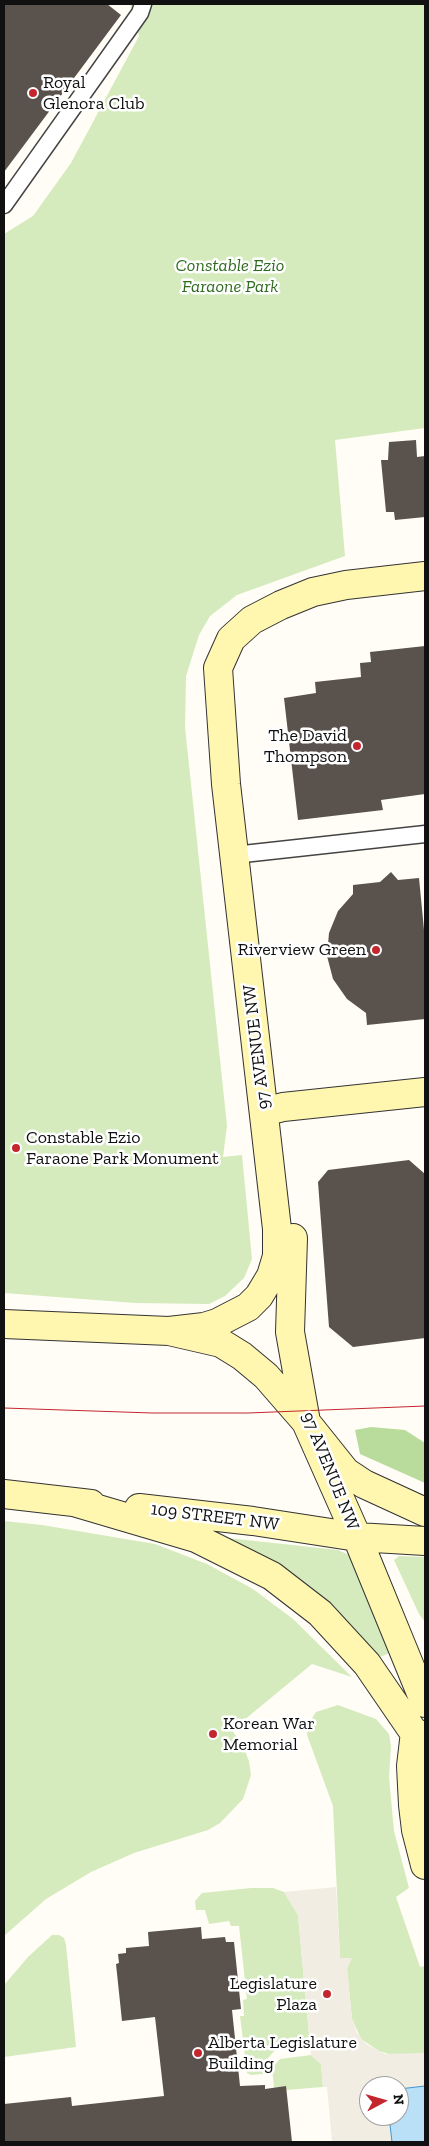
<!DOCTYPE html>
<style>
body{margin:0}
#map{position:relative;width:429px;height:2146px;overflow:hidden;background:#fffdf5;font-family:"Zilla Slab",serif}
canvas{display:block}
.frame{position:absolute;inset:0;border:5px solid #111;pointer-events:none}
.north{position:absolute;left:359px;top:2076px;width:50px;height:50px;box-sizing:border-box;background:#fff;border:1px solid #a0a0a0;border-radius:50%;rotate:84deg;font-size:14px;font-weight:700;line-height:20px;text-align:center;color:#111}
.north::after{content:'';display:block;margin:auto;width:18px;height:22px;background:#c4262e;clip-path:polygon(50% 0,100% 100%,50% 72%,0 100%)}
</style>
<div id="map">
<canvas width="429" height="2146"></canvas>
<div class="frame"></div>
<div class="north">N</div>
</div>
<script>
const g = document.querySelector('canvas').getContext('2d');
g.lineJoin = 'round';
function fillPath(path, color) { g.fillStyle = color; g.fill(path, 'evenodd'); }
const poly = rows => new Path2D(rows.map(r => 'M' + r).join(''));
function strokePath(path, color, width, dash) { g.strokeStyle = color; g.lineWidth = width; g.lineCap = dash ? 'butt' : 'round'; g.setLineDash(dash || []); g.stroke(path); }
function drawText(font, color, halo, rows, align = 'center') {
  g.font = font + ' "Zilla Slab",serif'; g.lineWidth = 5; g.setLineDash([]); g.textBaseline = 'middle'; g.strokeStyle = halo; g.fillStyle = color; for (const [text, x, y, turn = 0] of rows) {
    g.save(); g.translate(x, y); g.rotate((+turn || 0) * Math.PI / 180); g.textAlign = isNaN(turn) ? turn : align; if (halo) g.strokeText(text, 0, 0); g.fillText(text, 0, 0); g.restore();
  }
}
const green = poly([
 [130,4,425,4,425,428,335,440,345,556,237,595,210,616,199,635,186,676,185,727,227,1126,223,1157,242,1155,252,1259,244,1278,225,1296,209,1304,135,1303,4,1293,4,234,33,216,71,163,139,36],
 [4,1521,42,1525,155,1544,207,1564,253,1589,293,1619,352,1677,312,1664,232,1730,243,1746,249,1761,251,1775,243,1799,220,1823,208,1830,134,1853,91,1872,46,1899,4,1936],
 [228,1538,338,1550,349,1555,358,1564,394,1651,378,1658],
 [399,1556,425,1557,425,1622,419,1614,394,1560],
 [338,1705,376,1719,389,1734,391,1746,389,1777,394,1831,409,1888,396,1897,420,1967,425,1966,425,2053,392,2055,379,2051,361,2039,352,2019,347,1969,351,1958,340,1959,333,1806,307,1735,309,1723,316,1712],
 [251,1888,273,1888,284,1892,298,1915,310,2045,276,2049,262,2065,263,2074,251,2075,247,2073,240,2016,244,2016,243,2000,247,1999,239,1926,231,1926,229,1921,209,1924,205,1910,196,1910,195,1901,202,1893],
 [52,1935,59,1935,64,1938,66,1945,76,2047,4,2057,4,1985,28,1957],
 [311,2055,321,2064,323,2087,286,2090,285,2086,274,2088,272,2068,280,2059]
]);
const forest = poly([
 [371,1427,405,1430,425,1443,425,1483,360,1454,355,1430]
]);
const plaza = poly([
 [336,1887,340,1958,352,1958,347,1969,352,2019,357,2033,366,2044,385,2054,425,2053,425,2086,399,2089,399,2086,369,2086,369,2116,389,2116,392,2142,332,2142,327,2087,323,2087,321,2064,311,2055,298,1915,284,1892]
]);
const water = poly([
 [425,2086,425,2142,392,2142,389,2116,399,2116,399,2089,425,2086]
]);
const building = poly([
 [4,4,107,4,121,15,4,172],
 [416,440,417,457,425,456,425,517,395,520,394,512,386,512,381,460,388,460,389,442],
 [425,646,425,794,381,800,383,810,298,820,284,698,316,693,315,682,361,677,360,663,371,662,370,652],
 [391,872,398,880,419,878,425,940,425,1019,367,1025,366,1013,347,999,333,979,327,956,329,933,338,911,353,894,353,885,380,882],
 [409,1160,425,1174,425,1338,353,1347,329,1327,318,1182,328,1170],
 [201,1927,202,1939,225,1937,226,1942,234,1942,241,2009,232,2010,240,2086,265,2085,265,2089,286,2086,292,2142,4,2142,4,2104,71,2097,72,2106,164,2096,155,2017,122,2021,116,1964,119,1963,118,1954,126,1953,126,1948,149,1946,148,1932]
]);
const lane = poly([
 [4,205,140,13,143,4],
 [234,855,425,834]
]);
const secondary = poly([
 [264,1112,283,1107,425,1092],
 [293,1238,290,1332,306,1422,357,1537,425,1703],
 [4,1324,169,1331,221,1343,242,1356,266,1376,306,1422,346,1472,364,1484,425,1512],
 [169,1331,204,1327,217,1323,248,1307,259,1296,271,1276,277,1256,277,1229,226,784,218,668,231,639,252,620,281,605,313,592,346,585,425,576],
 [4,1494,91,1504],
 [74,1502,196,1538,272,1576,320,1613,367,1664,415,1734,425,1756],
 [139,1508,253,1521,357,1537,425,1541],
 [415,1732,411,1766,413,1805,416,1830,425,1865]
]);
const tram = poly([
 [4,1408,152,1413,248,1413,425,1406]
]);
const markers = [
 [33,93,5,"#c4262e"],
 [357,746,5,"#c4262e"],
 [376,950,5,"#c4262e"],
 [16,1148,5,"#c4262e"],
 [213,1734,5,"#c4262e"],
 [327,1994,5,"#c4262e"],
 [198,2053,5,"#c4262e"]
];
const poiNames = [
 ["Royal",43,83],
 ["Glenora Club",43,104],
 ["The David",347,736,"right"],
 ["Thompson",347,757,"right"],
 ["Riverview Green",366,950,"right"],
 ["Constable Ezio",26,1138],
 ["Faraone Park Monument",26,1159],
 ["Korean War",223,1724],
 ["Memorial",223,1745],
 ["Legislature",317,1984,"right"],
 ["Plaza",317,2005,"right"],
 ["Alberta Legislature",208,2043],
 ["Building",208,2064]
];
const parkNames = [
 ["Constable Ezio",230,266],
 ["Faraone Park",230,287]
];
const streetNames = [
 ["97 AVENUE NW",257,1047,-97],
 ["97 AVENUE NW",330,1471,68],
 ["109 STREET NW",215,1517,7]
];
fillPath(green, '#d5ebbd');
fillPath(forest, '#b9dc9c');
fillPath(plaza, '#f1ede2');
fillPath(water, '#b9e0f7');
strokePath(water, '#3f96cf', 1);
fillPath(building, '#5a524d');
strokePath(lane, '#444', 19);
strokePath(secondary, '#333', 30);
strokePath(lane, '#fff', 16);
strokePath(secondary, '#fff6b0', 28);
strokePath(tram, '#c4262e', 1);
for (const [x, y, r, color] of markers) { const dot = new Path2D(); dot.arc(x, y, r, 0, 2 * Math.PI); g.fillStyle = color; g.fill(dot); strokePath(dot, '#fff', 2); }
drawText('18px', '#111', '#fff', poiNames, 'left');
drawText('italic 18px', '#2f6b1f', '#fff', parkNames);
drawText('18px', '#111', '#fff', streetNames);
</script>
